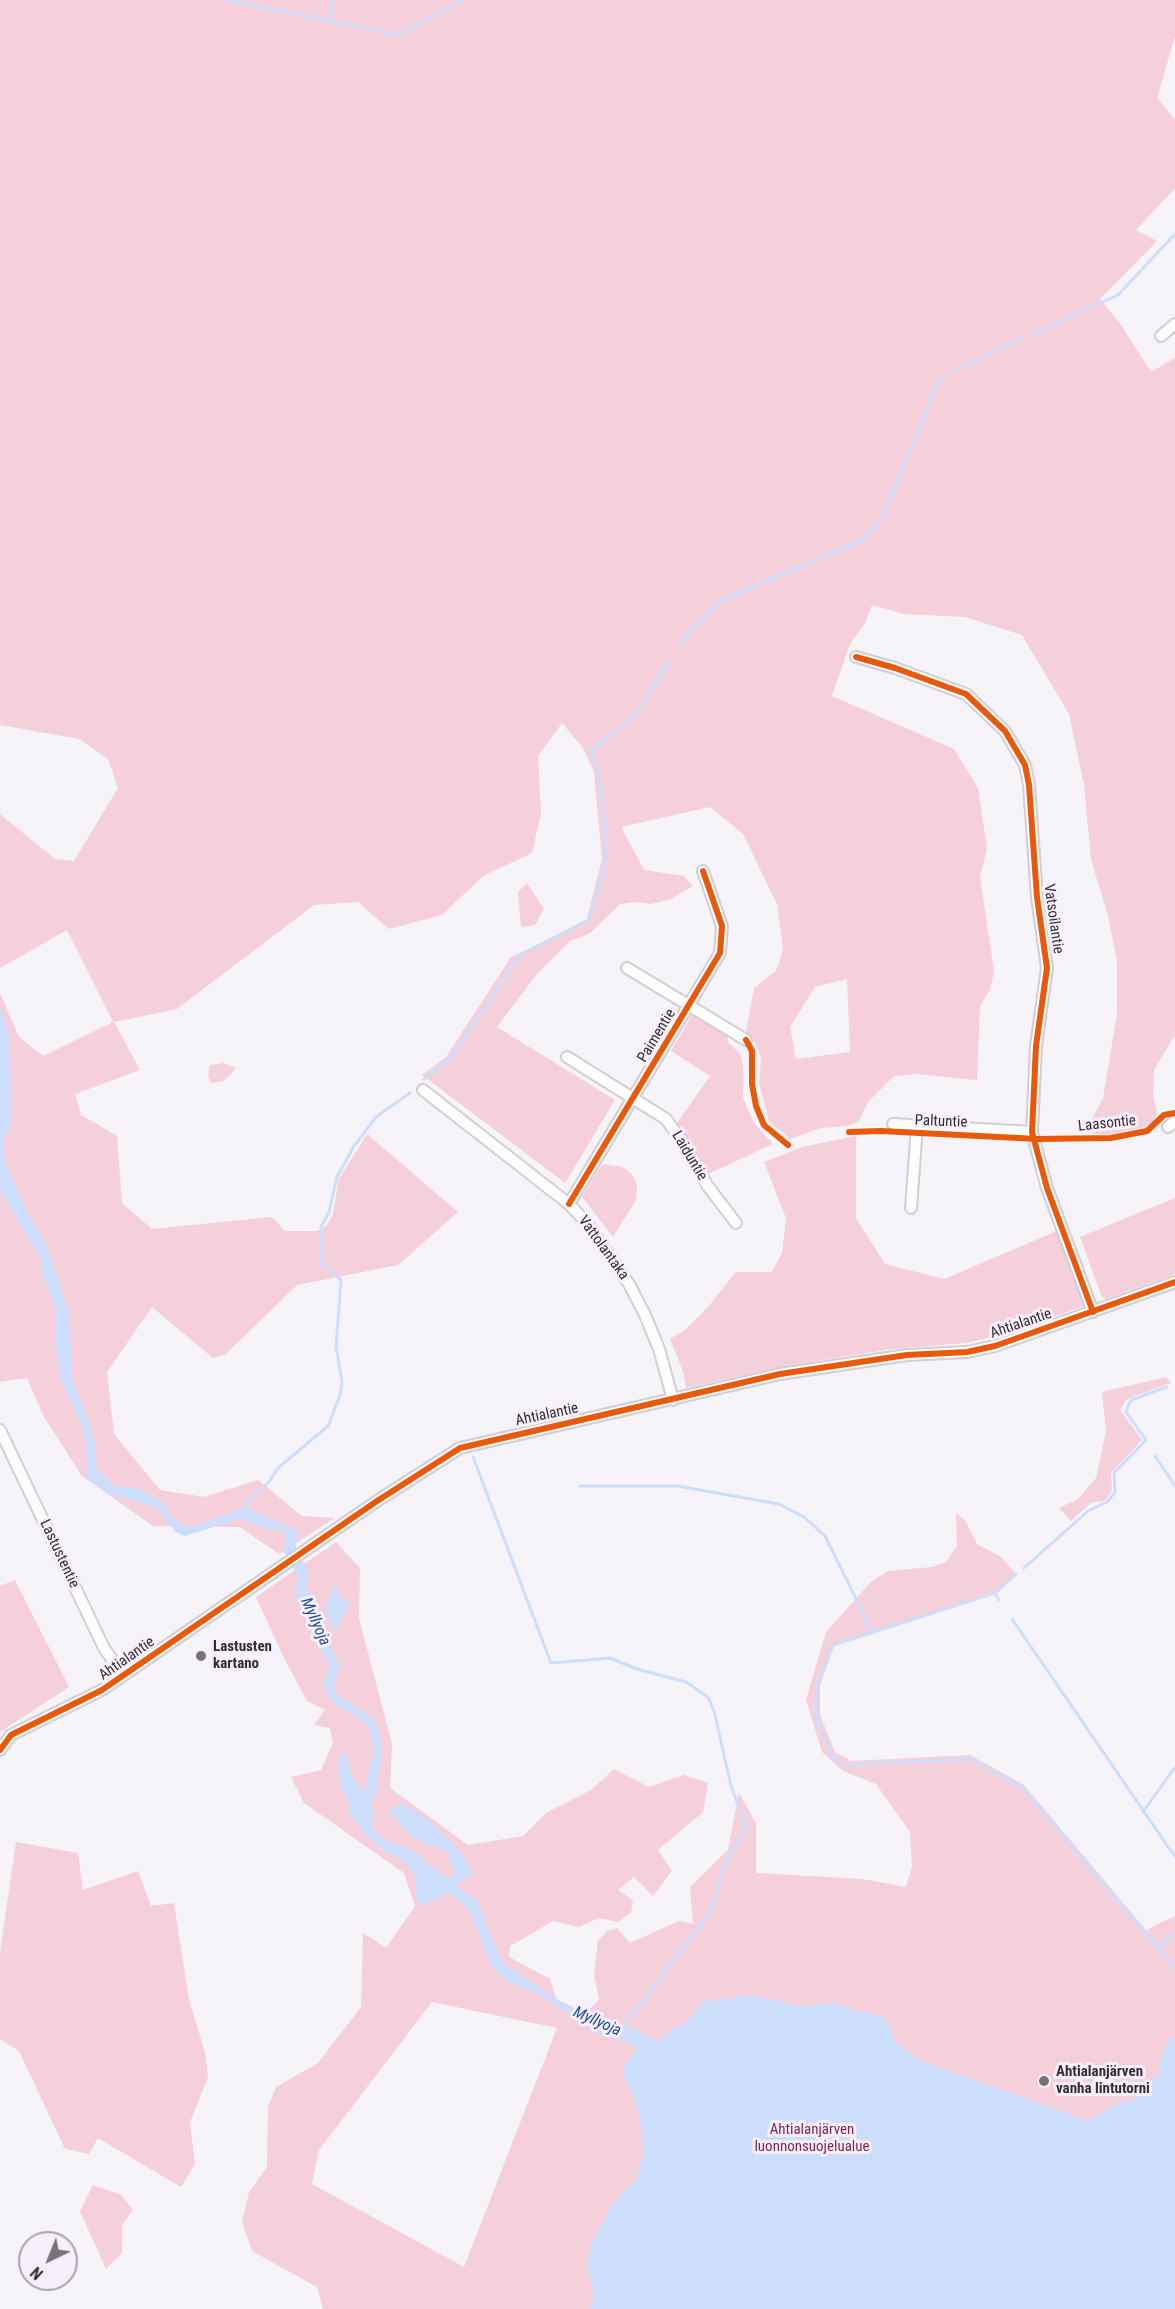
<!DOCTYPE html>
<meta charset="utf-8">
<style>
body{margin:0}
#map{position:relative;width:1175px;height:2309px;overflow:hidden;background:#f6f3f9;font-family:"Roboto Condensed",sans-serif}
canvas{display:block}
.north{position:absolute;left:18px;top:2231px;width:60px;height:60px;box-sizing:border-box;background:#f7f0fc;border:2px solid #a9a2ad;border-radius:50%;rotate:223deg;font-size:16px;font-weight:700;line-height:24px;text-align:center;color:#332e36}
.north::after{content:'';display:block;margin:auto;width:21px;height:27px;background:#77737a;clip-path:polygon(50% 0,100% 100%,50% 72%,0 100%)}
</style>
<div id="map">
<canvas width="1175" height="2309"></canvas>
<div class="north">N</div>
</div>
<script>
const g = document.querySelector('canvas').getContext('2d');
g.lineJoin = 'round';
function fillPath(path, color) { g.fillStyle = color; g.fill(path, 'evenodd'); }
const poly = rows => new Path2D(rows.map(r => 'M' + r).join(''));
function strokePath(path, color, width, dash) { g.strokeStyle = color; g.lineWidth = width; g.lineCap = dash ? 'butt' : 'round'; g.setLineDash(dash || []); g.stroke(path); }
function drawText(font, color, halo, rows, align = 'center') {
  g.font = font + ' "Roboto Condensed",sans-serif'; g.lineWidth = 6; g.setLineDash([]); g.textBaseline = 'middle'; g.strokeStyle = halo; g.fillStyle = color; for (const [text, x, y, turn = 0] of rows) {
    g.save(); g.translate(x, y); g.rotate((+turn || 0) * Math.PI / 180); g.textAlign = isNaN(turn) ? turn : align; if (halo) g.strokeText(text, 0, 0); g.fillText(text, 0, 0); g.restore();
  }
}
const green = poly([
 [0,0,1175,0,1175,36,1157,98,1175,120,1175,188,1136,230,1157,241,1100,299,1121,325,1151,372,1175,358,1175,1035,1154,1070,1153,1095,1157,1113,1153,1122,1141,1128,1104,1135,1088,1132,1086,1128,1086,1123,1093,1117,1103,1098,1117,1014,1117,961,1107,912,1091,860,1084,785,1069,714,1022,635,965,617,904,614,872,605,865,623,850,644,832,696,954,749,978,788,987,848,980,877,994,971,990,990,980,1006,977,1080,916,1074,894,1076,868,1102,859,1121,847,1126,821,1128,790,1139,769,1121,759,1083,761,1059,756,1044,746,1032,754,988,776,971,780,960,783,949,777,904,743,834,710,807,621,827,644,870,684,876,693,886,671,899,651,904,635,902,620,904,589,934,570,941,537,974,497,1027,615,1100,565,1183,422,1075,446,1057,511,957,586,922,602,859,594,772,583,748,562,723,538,756,541,813,532,853,483,876,442,915,389,929,358,902,314,905,177,1009,114,1022,140,1070,75,1094,81,1115,117,1136,122,1203,152,1229,272,1217,285,1231,317,1231,327,1225,333,1214,339,1179,367,1134,458,1212,398,1265,297,1285,226,1354,213,1358,152,1307,107,1372,114,1434,160,1490,204,1497,258,1480,302,1516,335,1518,279,1554,240,1527,153,1526,82,1476,44,1417,27,1378,0,1382,0,993,19,1037,43,1056,113,1022,67,930,0,968,0,814,55,859,74,861,118,788,108,759,79,739,0,725],
 [847,979,850,1052,796,1059,790,1027,815,987],
 [527,883,544,909,535,925,521,927,518,892],
 [692,1015,726,1035,729,1043,740,1054,743,1065,743,1097,748,1110,754,1123,773,1144,708,1174,694,1146,677,1123,710,1076,671,1051],
 [223,1063,236,1068,224,1081,211,1083,208,1076,210,1065],
 [856,1136,856,1218,885,1264,944,1279,1057,1231,1084,1306,1010,1332,967,1343,892,1349,785,1366,686,1388,683,1371,670,1339,685,1330,708,1307,736,1272,772,1272,782,1253,786,1218,764,1162,802,1147],
 [602,1164,622,1167,632,1174,637,1185,636,1200,613,1237,582,1197],
 [1175,1198,1175,1274,1106,1299,1102,1297,1080,1237],
 [1166,1377,1171,1383,1127,1399,1120,1410,1142,1440,1111,1473,1112,1491,1104,1501,1091,1503,1071,1521,1059,1508,1078,1499,1096,1478,1106,1431,1102,1392],
 [956,1513,965,1520,977,1544,1001,1557,1016,1574,995,1593,834,1645,820,1686,820,1715,835,1752,851,1761,970,1755,1024,1785,1146,1930,1175,1916,1175,2309,323,2309,317,2287,252,2251,242,2222,249,2192,267,2167,268,2107,276,2087,318,2063,361,2007,363,1933,386,1948,415,1906,404,1873,304,1803,291,1777,321,1770,333,1743,330,1728,314,1725,325,1710,307,1701,284,1658,256,1597,336,1542,360,1568,359,1618,392,1744,390,1788,468,1845,523,1836,546,1813,591,1790,614,1769,649,1787,684,1775,708,1783,703,1812,658,1850,672,1871,653,1896,634,1877,618,1890,633,1900,631,1912,618,1922,599,1918,579,1927,553,1921,510,1946,509,1957,550,1979,556,1999,586,2013,599,1999,594,1975,598,1941,607,1931,617,1928,630,1943,679,1921,693,1924,690,1887,728,1850,739,1793,756,1823,756,1873,862,1879,906,1887,912,1867,910,1832,876,1784,843,1771,822,1752,806,1700,826,1632,871,1582,888,1571,932,1567,946,1562,957,1546],
 [432,2002,557,2028,464,2267,312,2184,319,2150],
 [15,1580,69,1687,0,1732,0,1586],
 [16,1842,78,1853,83,1890,138,1871,151,1906,174,1903,189,2000,205,2052,208,2077,190,2122,195,2164,181,2187,98,2138,89,2154,65,2149,19,2051,0,2039,0,1952],
 [93,2185,121,2195,133,2210,122,2225,122,2253,106,2269,80,2211]
]);
const water = poly([
 [0,1007,10,1035,11,1122,3,1143,6,1165,28,1214,46,1244,60,1283,70,1321,72,1377,89,1423,95,1448,96,1468,115,1487,136,1488,163,1502,169,1514,185,1527,197,1525,240,1509,250,1510,296,1530,299,1537,296,1543,296,1552,308,1569,306,1588,318,1621,340,1666,334,1687,336,1694,373,1718,380,1735,382,1750,377,1792,371,1806,375,1833,387,1841,413,1850,439,1873,452,1877,456,1871,450,1865,448,1852,414,1839,389,1812,400,1803,428,1819,462,1853,467,1862,473,1873,455,1886,479,1901,487,1927,504,1964,575,2011,619,2027,635,2028,645,2036,661,2041,671,2029,686,2023,703,2002,750,1995,800,2006,833,2003,885,2018,897,2043,921,2061,1088,2121,1118,2103,1134,2100,1139,2090,1159,2074,1159,2064,1168,2041,1175,2035,1175,2309,589,2309,592,2305,593,2289,587,2267,591,2245,614,2201,635,2181,643,2156,642,2130,636,2103,625,2079,623,2067,637,2048,625,2041,598,2034,540,1995,505,1980,491,1965,469,1909,446,1892,439,1899,420,1905,415,1894,416,1878,401,1858,393,1857,367,1837,349,1813,350,1805,342,1791,338,1770,339,1758,342,1752,348,1756,349,1769,355,1783,365,1792,374,1751,371,1734,367,1724,336,1705,327,1694,323,1683,330,1667,295,1596,298,1576,284,1551,286,1535,282,1531,266,1529,239,1519,185,1536,175,1532,156,1507,108,1493,88,1480,86,1444,81,1423,60,1378,56,1347,56,1310,41,1271,41,1260,0,1190],
 [336,1586,340,1597,350,1604,339,1622,340,1627,334,1630,327,1613,324,1611,332,1589]
]);
const stream = poly([
 [228,0,398,35,464,0],
 [327,21,333,0],
 [1034,333,1118,295,1175,234],
 [956,370,1022,338],
 [680,646,690,630,722,600,863,540,882,518,940,378,945,375],
 [424,1079,452,1057,520,955,590,919,605,864,605,820,597,769,591,750,633,718,669,662],
 [1155,1456,1175,1486],
 [473,1457,551,1663,610,1658,637,1669,686,1682,708,1697,714,1711,731,1786,746,1826,725,1864,711,1911,622,2029],
 [580,1486,677,1486,779,1504,804,1517,825,1536,872,1631],
 [242,1513,249,1500,269,1482,278,1468,328,1426,340,1395,342,1381,336,1347,341,1280,322,1264,321,1227,329,1212,337,1177,354,1146,376,1117,410,1093],
 [1024,1568,1088,1511,1107,1502,1115,1492,1114,1473,1146,1440,1126,1412,1128,1406,1131,1400,1167,1387],
 [1016,1574,995,1593,833,1645,817,1688,815,1714,831,1754,844,1765,970,1759,1022,1787,1175,1968],
 [995,1593,999,1600],
 [1012,1619,1175,1857],
 [1143,1812,1175,1767],
 [1158,1947,1175,1933]
]);
const minor = poly([
 [1161,336,1175,324],
 [856,657,895,668,966,694,1005,731,1025,765,1029,785,1037,897,1047,968,1036,1046,1032,1132,1047,1188,1093,1312],
 [627,968,746,1040],
 [567,1057,666,1119,688,1150,707,1185,736,1223],
 [423,1090,569,1204,586,1222,629,1284,645,1315,659,1349,673,1400],
 [893,1124,1032,1132],
 [1168,1127,1175,1121],
 [569,1204,720,953,722,926,703,871],
 [911,1208,917,1126],
 [0,1430,104,1648,123,1675],
 [0,1750,11,1735,102,1690,377,1501,460,1448,780,1374,907,1355,967,1352,995,1346,1175,1282]
]);
const cycleway = poly([
 [856,657,895,668,966,694,1005,731,1025,765,1029,785,1037,897,1047,968,1036,1046,1032,1132,1047,1188,1093,1312],
 [746,1040,752,1051,752,1084,756,1106,764,1125,788,1145],
 [849,1132,881,1131,1038,1139,1111,1138,1147,1131,1164,1115,1175,1113],
 [569,1204,720,953,722,926,703,871],
 [0,1750,11,1735,102,1690,377,1501,460,1448,780,1374,907,1355,967,1352,995,1346,1175,1282]
]);
const markers = [
 [201,1656,6,"#77737a"],
 [1044,2081,6,"#77737a"]
];
const streetNames = [
 ["Vatsoilantie",1053,919,82],
 ["Paimentie",657,1036,-59],
 ["Paltuntie",941,1122,2],
 ["Laasontie",1107,1124,-6],
 ["Laiduntie",689,1156,59],
 ["Vattolantaka",603,1248,54],
 ["Ahtialantie",1021,1324,-19],
 ["Ahtialantie",547,1415,-12],
 ["Lastustentie",59,1554,65],
 ["Ahtialantie",127,1659,-35]
];
const poiNames = [
 ["Lastusten",213,1647],
 ["kartano",213,1664],
 ["Ahtialanjärven",1056,2072],
 ["vanha lintutorni",1056,2089]
];
const parkNames = [
 ["Ahtialanjärven",812,2130],
 ["luonnonsuojelualue",812,2147]
];
const waterNames = [
 ["Myllyoja",315,1622,66],
 ["Myllyoja",597,2022,24]
];
fillPath(green, '#f5cfda');
fillPath(water, '#cddefc');
strokePath(stream, '#cddefc', 3);
strokePath(minor, '#d2ced5', 14);
strokePath(minor, '#fefdfe', 10);
strokePath(cycleway, '#e8590c', 6);
for (const [x, y, r, color] of markers) { const dot = new Path2D(); dot.arc(x, y, r, 0, 2 * Math.PI); g.fillStyle = color; g.fill(dot); strokePath(dot, '#f7f0fc', 2); }
drawText('15px', '#332e36', '#f7f0fc', streetNames);
drawText('bold 15px', '#332e36', '#f7f0fc', poiNames, 'left');
drawText('15px', '#862546', '#f7f0fc', parkNames);
drawText('italic 16px', '#1c4d99', '#f7f0fc', waterNames);
</script>
